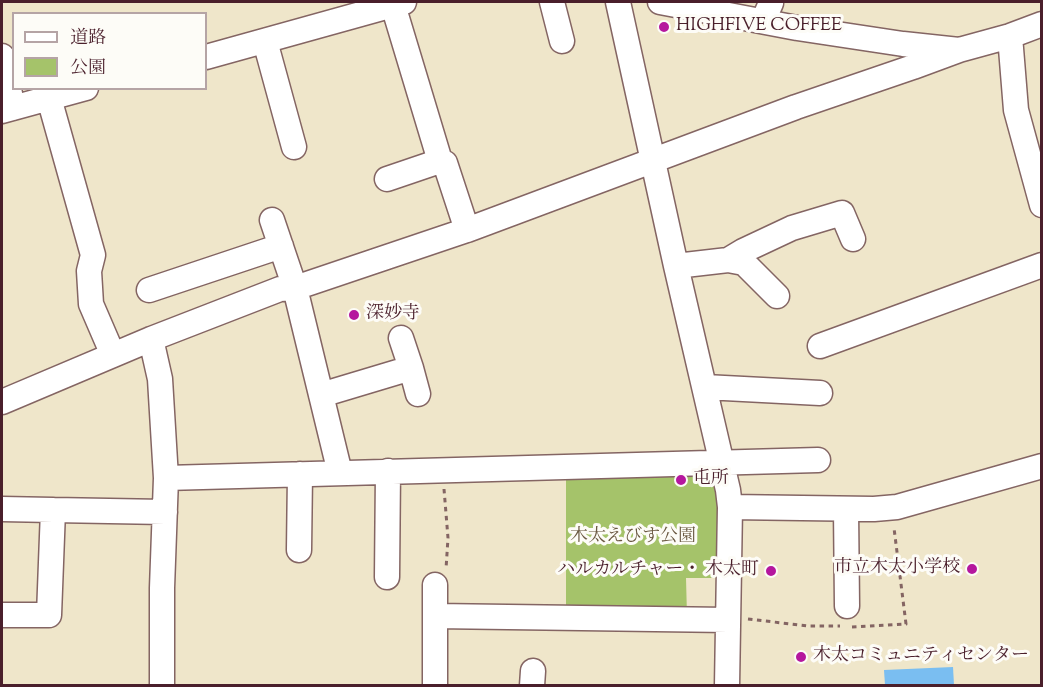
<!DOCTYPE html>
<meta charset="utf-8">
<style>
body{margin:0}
#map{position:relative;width:1043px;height:687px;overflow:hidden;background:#efe6ca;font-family:"Sorts Mill Goudy","Noto Serif JP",serif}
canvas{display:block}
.frame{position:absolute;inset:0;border:3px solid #4a1f2b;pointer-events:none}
.legend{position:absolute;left:12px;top:12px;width:195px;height:78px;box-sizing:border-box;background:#fdfcf7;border:2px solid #b5a4a5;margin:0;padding:8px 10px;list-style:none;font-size:18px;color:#4a1f2b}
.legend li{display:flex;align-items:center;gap:12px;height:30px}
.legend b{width:30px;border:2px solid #b5a4a5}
</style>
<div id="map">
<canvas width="1043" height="687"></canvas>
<div class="frame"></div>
<ul class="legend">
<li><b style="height:8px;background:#fff"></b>道路</li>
<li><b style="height:16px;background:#a5c36a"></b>公園</li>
</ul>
</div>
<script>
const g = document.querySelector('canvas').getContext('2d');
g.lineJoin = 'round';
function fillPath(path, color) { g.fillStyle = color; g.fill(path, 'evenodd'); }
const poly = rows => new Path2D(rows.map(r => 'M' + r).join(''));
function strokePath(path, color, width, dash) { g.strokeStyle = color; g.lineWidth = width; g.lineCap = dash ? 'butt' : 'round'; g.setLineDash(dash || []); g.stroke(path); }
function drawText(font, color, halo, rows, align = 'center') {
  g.font = font + ' "Sorts Mill Goudy","Noto Serif JP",serif'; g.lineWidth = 6; g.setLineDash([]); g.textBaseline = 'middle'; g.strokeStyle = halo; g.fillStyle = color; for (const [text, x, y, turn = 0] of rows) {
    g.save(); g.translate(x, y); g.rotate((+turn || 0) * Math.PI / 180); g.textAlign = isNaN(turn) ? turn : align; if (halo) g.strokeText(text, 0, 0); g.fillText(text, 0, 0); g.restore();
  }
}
const green = poly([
 [717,471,721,578,686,578,687,616,566,615,566,472]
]);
const water = poly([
 [953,667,954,685,885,685,884,670]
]);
const path = poly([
 [444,489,448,538,446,569],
 [748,619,808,626,840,626],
 [852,627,906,624,894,528]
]);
const minor = poly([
 [552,2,562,41],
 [618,2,676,266,728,490,730,507,727,686],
 [660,2,797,28,903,44,959,50,1010,36,1042,24],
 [763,21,771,3,770,2],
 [1010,36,1016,110,1042,205],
 [265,41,294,147],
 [2,56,13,108],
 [206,57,404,2],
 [49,98,93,255,89,271,91,304,113,355],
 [2,111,86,88],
 [440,161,445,163,467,230],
 [387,179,440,161,393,5],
 [272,220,295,288,340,473],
 [728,260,743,251,792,228,842,213,853,239],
 [676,266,728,260,744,263,777,296],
 [149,290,281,246],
 [401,338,411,368],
 [151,339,160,379,166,478,162,588,162,686],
 [820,346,1042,265],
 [705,387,820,393],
 [321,395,411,368,418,394],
 [2,402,151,339,280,289,295,288,467,230,796,107,913,67,959,50],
 [166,478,818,460],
 [730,507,874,509,897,507,1042,466],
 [2,509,53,510],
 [846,509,847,606],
 [299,550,300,474],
 [387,577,388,471],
 [2,615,49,615,53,510,165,512],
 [435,616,728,620],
 [435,686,435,585],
 [532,686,533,671]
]);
const markers = [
 [664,27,6,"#b5179e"],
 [354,315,6,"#b5179e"],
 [681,480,6,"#b5179e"],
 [972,569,6,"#b5179e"],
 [771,571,6,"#b5179e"],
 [801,657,6,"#b5179e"]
];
const poiNames = [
 ["HIGHFIVE COFFEE",676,27],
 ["深妙寺",366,315],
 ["屯所",693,480],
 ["市立木太小学校",960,569,"right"],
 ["ハルカルチャー・ 木太町",759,571,"right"],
 ["木太コミュニティセンター",813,657]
];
const parkNames = [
 ["木太えびす公園",633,538]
];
fillPath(green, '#a5c36a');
fillPath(water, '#7abef1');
strokePath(minor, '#846563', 27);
strokePath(path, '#846563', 3, [4.5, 4.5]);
strokePath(minor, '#fff', 24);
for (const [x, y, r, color] of markers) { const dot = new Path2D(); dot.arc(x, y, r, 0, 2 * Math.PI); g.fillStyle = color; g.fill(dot); strokePath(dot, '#fdfcf7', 2); }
drawText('18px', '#4a1f2b', '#fdfcf7', poiNames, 'left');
drawText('18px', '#6a5841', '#fdfcf7', parkNames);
</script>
